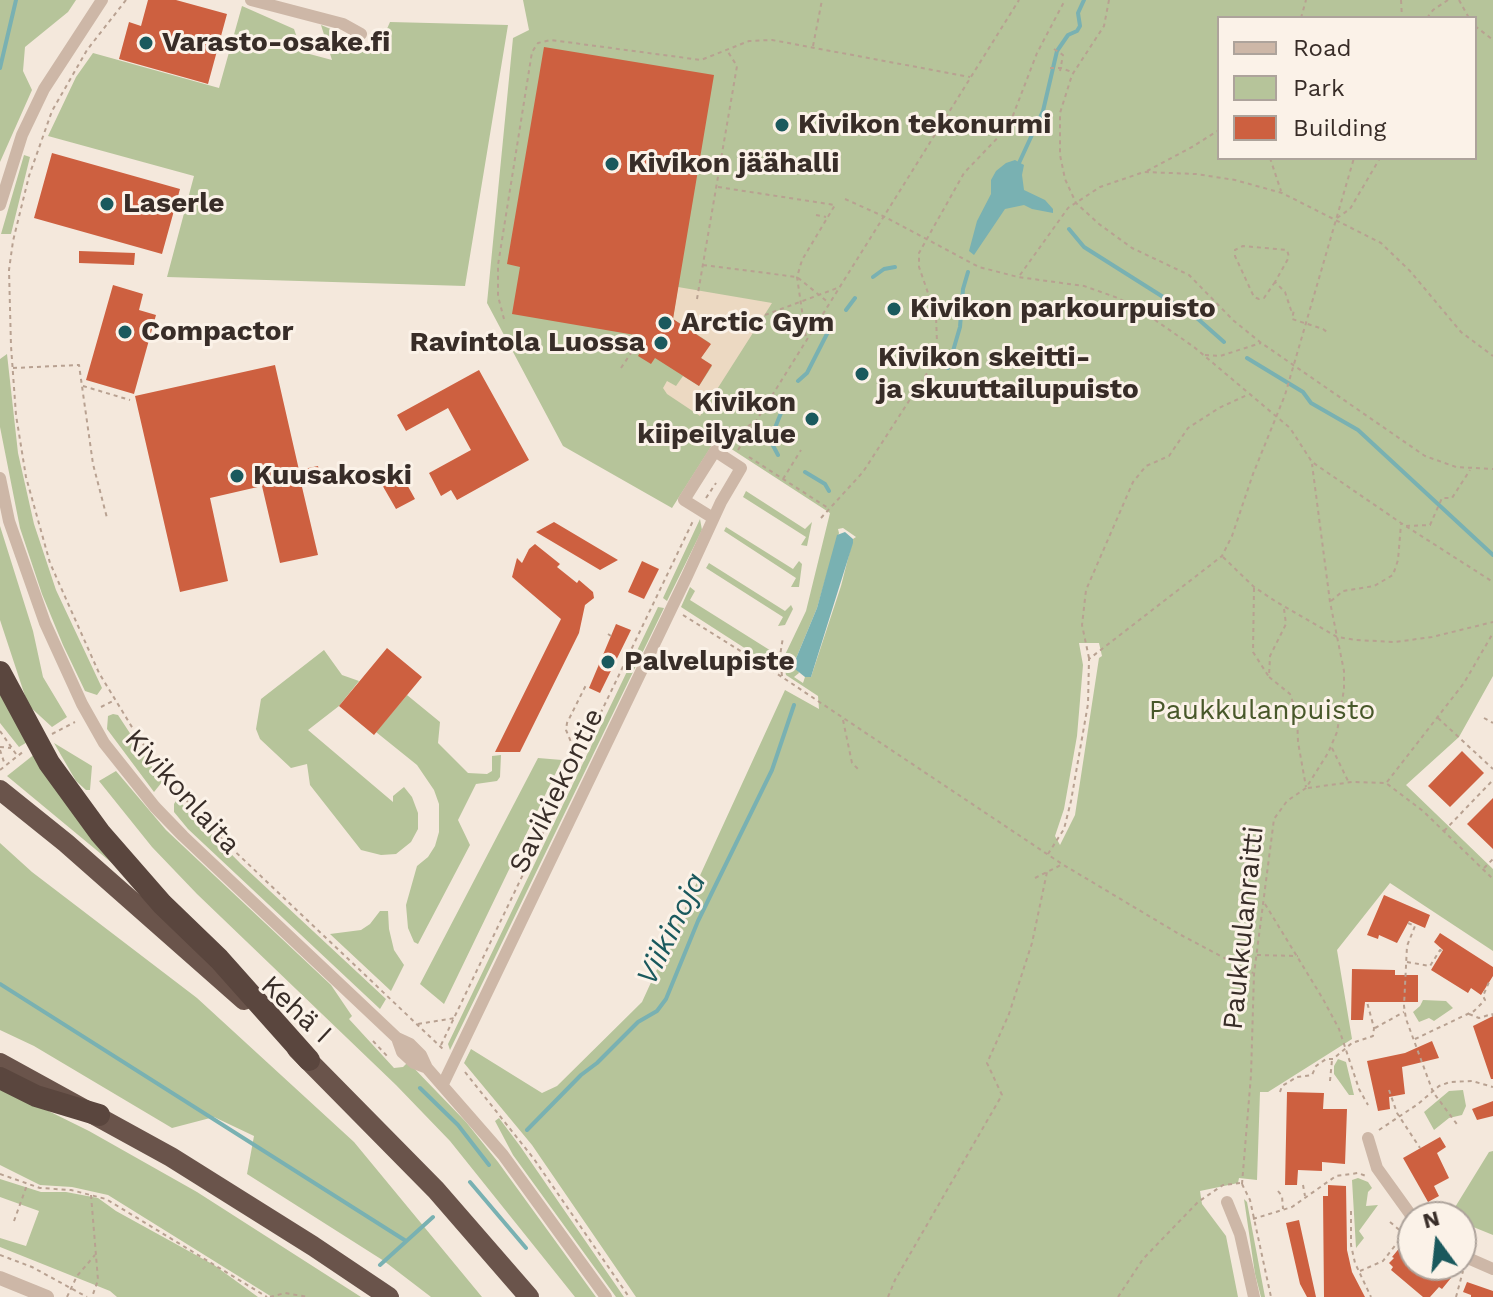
<!DOCTYPE html>
<meta charset="utf-8">
<style>
body{margin:0}
#map{position:relative;width:1493px;height:1297px;overflow:hidden;background:#f4e8dc;font-family:"Work Sans",sans-serif}
canvas{display:block}
.legend{position:absolute;left:1217px;top:16px;width:260px;height:144px;box-sizing:border-box;background:#fbf2e8;border:2px solid #ada39b;margin:0;padding:10px 14px;list-style:none;font-size:24px;color:#382d28}
.legend li{display:flex;align-items:center;gap:16px;height:40px}
.legend b{width:40px;border:2px solid #ada39b}
.north{position:absolute;left:1397px;top:1201px;width:80px;height:80px;box-sizing:border-box;background:#fbf2e8;border:2px solid #ada39b;border-radius:50%;rotate:345deg;font-size:22px;font-weight:700;line-height:32px;text-align:center;color:#382d28}
.north::after{content:'';display:block;margin:auto;width:28px;height:36px;background:#1a595d;clip-path:polygon(50% 0,100% 100%,50% 72%,0 100%)}
</style>
<div id="map">
<canvas width="1493" height="1297"></canvas>
<ul class="legend">
<li><b style="height:10px;background:#cdb7a7"></b>Road</li>
<li><b style="height:22px;background:#b6c49a"></b>Park</li>
<li><b style="height:22px;background:#cd6040"></b>Building</li>
</ul>
<div class="north">N</div>
</div>
<script>
const g = document.querySelector('canvas').getContext('2d');
g.lineJoin = 'round';
function fillPath(path, color) { g.fillStyle = color; g.fill(path, 'evenodd'); }
const poly = rows => new Path2D(rows.map(r => 'M' + r).join(''));
function strokePath(path, color, width, dash) { g.strokeStyle = color; g.lineWidth = width; g.lineCap = dash ? 'butt' : 'round'; g.setLineDash(dash || []); g.stroke(path); }
function drawText(font, color, halo, rows, align = 'center') {
  g.font = font + ' "Work Sans",sans-serif'; g.lineWidth = 6; g.setLineDash([]); g.textBaseline = 'middle'; g.strokeStyle = halo; g.fillStyle = color; for (const [text, x, y, turn = 0] of rows) {
    g.save(); g.translate(x, y); g.rotate((+turn || 0) * Math.PI / 180); g.textAlign = isNaN(turn) ? turn : align; if (halo) g.strokeText(text, 0, 0); g.fillText(text, 0, 0); g.restore();
  }
}
const green = poly([
 [0,0,76,0,68,12,25,47,23,71,32,90,0,162],
 [523,0,1493,0,1493,676,1459,737,1406,785,1493,869,1493,951,1390,883,1337,950,1352,1039,1268,1092,1260,1092,1257,1180,1239,1178,1238,1183,1200,1191,1202,1204,1226,1236,1238,1297,636,1297,532,1145,464,1063,471,1049,542,1093,557,1086,642,1002,785,690,819,709,818,696,786,675,783,659,806,611,830,513,716,439,672,508,563,446,487,303,513,38,529,30],
 [1219,18,1475,18,1475,158,1219,158],
 [843,528,856,537,853,539,841,586,811,677,805,677,803,683,794,677,799,673,795,661,817,608,839,533,838,529],
 [1079,643,1099,643,1102,656,1099,658,1075,815,1060,845,1055,836,1064,809,1077,736,1083,665],
 [242,6,294,29,302,52,332,60,321,25,333,30,360,52,379,47,390,22,508,25,465,286,167,277,194,176,48,136,76,77,93,53,219,88],
 [24,155,30,157,11,234,1,234],
 [7,354,18,453,34,524,56,590,102,688,97,695,85,691,63,645,42,594,20,528,0,427,0,359],
 [746,491,805,529,812,522,807,546,801,545,806,537,743,497],
 [700,519,702,530,667,601,663,598],
 [0,526,33,631,43,677,67,717,52,727,28,705,0,620],
 [726,527,793,569,799,561,802,564,799,587,791,587,796,578,724,531],
 [709,563,785,611,791,605,793,609,785,625,778,626,783,617,706,568],
 [690,587,695,591,690,600,776,654,774,667,681,607],
 [658,607,664,608,450,1050,448,1044],
 [324,650,342,675,359,681,339,706,308,730,393,802,393,796,404,787,412,797,418,813,418,829,411,842,396,854,381,855,361,850,310,785,307,764,291,768,260,739,256,729,261,699],
 [0,686,29,741,19,747,0,723],
 [407,695,440,722,438,743,468,773,487,774,492,771,492,756,501,755,500,777,497,781,476,784,458,820,470,845,418,944,414,942,408,928,406,905,417,866,428,857,435,846,439,832,439,804,434,790,417,765,376,732],
 [113,714,118,715,162,782,154,792,107,729,108,716],
 [54,743,92,766,90,790,86,790,76,781],
 [36,753,113,862,112,863,7,776],
 [538,758,562,760,444,1004,420,984],
 [116,771,166,830,331,985,352,1016,349,1019,394,1068,403,1067,408,1062,466,1122,498,1162,596,1297,575,1297,450,1141,396,1085,197,894,152,847,99,781],
 [177,799,241,864,386,999,380,1009,188,829,174,812,174,804],
 [0,843,32,872,197,998,354,1142,482,1297,431,1297,384,1261,247,1174,254,1136,214,1117,172,1128,34,1046,0,1030],
 [380,911,388,911,389,929,394,950,404,965,391,991,330,934,361,930,370,924],
 [1423,1000,1446,1001,1453,1008,1434,1021,1429,1018,1419,1022,1413,1012,1420,1006],
 [1338,1059,1346,1062,1354,1095,1349,1095,1334,1074,1334,1066],
 [0,1087,89,1131,197,1192,361,1297,272,1297,108,1195,72,1187,40,1185,0,1165],
 [1463,1090,1466,1106,1462,1115,1449,1118,1434,1130,1424,1112,1449,1091],
 [499,1118,520,1146,624,1297,616,1297,513,1155,495,1121],
 [1493,1151,1493,1235,1461,1222,1461,1217,1449,1217,1489,1152],
 [1358,1178,1368,1182,1372,1188,1368,1192,1366,1206,1378,1205,1359,1231,1364,1238,1356,1248,1352,1180],
 [0,1179,41,1192,66,1192,98,1198,116,1211,214,1265,258,1297,117,1297,110,1291,0,1247,0,1238,26,1246,39,1211,0,1197],
 [1244,1199,1247,1202,1265,1297,1261,1297,1255,1274]
]);
const plaza = poly([
 [678,287,772,303,700,416,667,394,663,388,667,381,676,386,683,376,699,386,712,366,701,358,710,343,673,319]
]);
const water = poly([
 [1015,160,1024,165,1022,175,1024,190,1045,200,1053,209,1053,213,1032,209,1024,205,1005,209,974,255,969,251,977,221,991,194,991,180,996,171,1006,163],
 [845,532,853,539,853,543,811,677,805,677,795,669,795,661,817,608,837,535]
]);
const stream = poly([
 [0,68,16,0],
 [1019,163,1043,111,1057,51,1068,35,1077,31,1080,26,1078,13,1084,0],
 [1069,229,1084,247,1198,319,1224,342],
 [873,277,884,269,895,267],
 [846,310,855,298],
 [1247,358,1303,392,1311,403,1358,430,1493,555],
 [948,368,960,327,963,289,968,272],
 [798,381,807,373,831,326],
 [778,455,770,440,781,413],
 [805,472,825,484,829,491],
 [0,984,406,1241],
 [420,1088,458,1125,489,1165],
 [527,1130,581,1075,597,1063,638,1022,657,1011,666,999,698,921,772,770,794,705],
 [470,1182,526,1248],
 [380,1265,433,1217]
]);
const building = poly([
 [148,0,176,0,227,14,208,84,119,59,129,22,141,26],
 [544,47,714,75,673,319,711,344,701,358,712,365,699,386,655,358,651,364,638,356,643,347,631,340,635,335,512,314,520,267,507,264],
 [52,153,180,189,162,254,34,218],
 [79,251,135,253,134,265,79,263],
 [113,285,143,294,139,310,156,315,134,394,86,380],
 [275,365,299,470,318,466,322,482,302,487,318,555,280,563,262,486,210,498,228,581,180,592,135,396],
 [479,370,529,460,457,500,451,490,441,496,429,473,471,450,448,408,406,431,397,415],
 [400,472,415,499,396,509,381,483],
 [554,522,618,560,600,570,536,532],
 [535,544,560,564,557,567,577,583,579,580,593,592,594,598,585,605,579,633,520,752,495,752,561,619,512,577,517,558,522,563,529,549],
 [642,561,659,569,644,599,628,592],
 [616,624,631,630,600,693,589,688],
 [387,648,422,677,374,735,339,706],
 [1462,751,1484,773,1450,807,1428,786],
 [1493,798,1493,849,1467,824],
 [1384,895,1430,915,1425,928,1409,921,1397,943,1379,935,1378,939,1367,935],
 [1440,933,1493,967,1493,976,1481,995,1471,988,1468,993,1431,970,1443,950,1434,942],
 [1352,969,1395,970,1395,975,1418,975,1418,1002,1365,1002,1363,1020,1351,1020],
 [1493,1016,1493,1079,1491,1079,1473,1026],
 [1432,1041,1439,1058,1402,1067,1405,1094,1389,1097,1390,1109,1378,1111,1367,1061,1405,1053],
 [1287,1092,1324,1093,1323,1109,1347,1109,1345,1164,1322,1162,1322,1171,1298,1170,1297,1185,1285,1185],
 [1493,1101,1493,1116,1477,1120,1472,1109],
 [1440,1137,1446,1147,1437,1153,1449,1178,1434,1186,1439,1196,1428,1202,1403,1158],
 [1328,1185,1346,1186,1347,1250,1352,1272,1365,1297,1324,1297,1323,1196,1328,1196],
 [1299,1220,1316,1297,1307,1297,1300,1284,1286,1223],
 [1406,1240,1413,1245,1413,1265,1436,1265,1451,1278,1442,1289,1439,1287,1430,1297,1423,1297,1391,1270,1393,1267,1389,1263,1394,1258,1392,1257],
 [1467,1282,1493,1291,1493,1297,1471,1297,1471,1295,1463,1292]
]);
const path = poly([
 [126,0,87,50,52,111,29,176,13,241,9,270,11,346,16,415,26,477,50,563,99,673,138,737,173,786,224,841,444,1050],
 [1109,0,1104,26,1072,75,1060,113,1060,155,1065,179,1076,203,1099,224,1132,248,1189,275,1234,321,1260,342,1425,456,1456,467,1493,469],
 [1401,0,1402,18],
 [1459,0,1469,18],
 [1301,18,1306,0],
 [1427,18,1433,10,1448,0],
 [1475,26,1493,40],
 [813,46,822,0],
 [1054,49,1063,55,1060,71],
 [1050,68,1061,68,1072,72],
 [1270,158,1281,191],
 [1147,171,1192,147,1219,130],
 [718,187,835,205,802,260,797,277,806,338],
 [845,199,885,217,979,267,1018,277,1084,286,1118,298,1142,311,1194,347,1290,428,1312,462,1401,523,1493,582],
 [816,215,826,217],
 [1337,218,1350,209,1380,158],
 [703,265,797,277,829,303],
 [1020,275,1068,208,1100,187,1144,172,1196,174,1235,180,1282,193,1381,243,1410,271,1461,332,1493,356],
 [1275,282,1264,298,1259,299,1254,297,1235,256,1235,250,1243,246,1287,250,1289,257,1275,282,1285,292,1291,310,1294,310,1292,319,1323,329,1327,332],
 [697,299,737,66,728,52],
 [765,315,840,287],
 [504,319,498,296,498,265,532,52,538,43,551,40,701,60,749,41,772,40,970,77],
 [1205,355,1220,356,1261,343],
 [13,368,79,365,93,464,107,518],
 [621,368,637,344],
 [83,386,130,400],
 [719,439,735,435,756,421],
 [699,440,709,440],
 [738,450,1019,0],
 [749,457,828,508],
 [783,479,801,450],
 [706,498,716,483],
 [821,518,863,472,929,370,937,343,936,316,919,267,919,253,964,173,1007,128,1012,118,1037,53,1065,0],
 [1406,526,1430,525,1442,498,1452,498,1470,470],
 [1223,557,1254,587,1275,601,1337,637,1356,640,1395,642,1432,637,1493,622],
 [1254,588,1253,652,1269,677],
 [1331,601,1343,591,1374,586,1393,575,1398,560,1401,524],
 [1284,609,1286,624,1270,656,1269,677,1290,694,1297,714,1298,742,1306,787],
 [683,615,782,677,1062,864,1179,934,1253,973],
 [608,634,611,636],
 [1089,658,1082,625,1086,590,1133,482,1146,466,1169,456,1188,428,1219,408,1247,395],
 [782,676,780,656,783,637],
 [101,707,113,701],
 [1438,718,1493,769],
 [1484,718,1493,723],
 [843,720,852,763,859,770],
 [0,731,16,754],
 [52,734,75,722],
 [0,747,11,748],
 [1332,748,1348,781],
 [584,749,571,742,566,730,567,723,586,685],
 [0,750,5,765],
 [0,770,24,751],
 [1387,782,1464,683,1493,633],
 [1308,788,1352,782,1386,783,1423,811,1493,879],
 [1444,831,1493,780],
 [1048,854,1064,829,1071,801,1088,704,1089,659,1222,556,1232,536,1253,474,1285,395,1354,158],
 [1484,868,1493,859],
 [1035,878,1061,865],
 [1265,904,1323,999,1339,1029,1359,1089,1368,1105],
 [1408,923,1415,926,1407,946,1404,1006,1406,1019,1433,1092,1459,1127],
 [1257,955,1298,956],
 [1407,962,1430,966,1440,950,1442,951],
 [1469,1014,1479,1018,1492,1014,1493,1016],
 [418,1024,455,1018],
 [1375,1028,1404,1012],
 [1415,1039,1474,1011,1485,1000,1483,996,1489,982],
 [373,1041,389,1058],
 [441,1045,693,521],
 [465,1072,534,1159,629,1297],
 [1330,1081,1332,1060],
 [1389,1090,1397,1113,1420,1148],
 [1280,1092,1282,1086,1297,1077,1312,1075,1316,1066,1326,1059,1333,1059,1352,1043,1373,1036,1374,1028,1367,1002],
 [1379,1130,1418,1104,1439,1086,1450,1082,1472,1081,1493,1087],
 [0,1174,40,1188,71,1190,106,1199,267,1297],
 [1242,1184,1251,1075,1254,974,1274,819,1287,801,1306,788,1328,753,1337,732,1344,689,1344,671,1330,602,1312,464],
 [1242,1184,1250,1200,1271,1297],
 [1303,1185,1305,1196],
 [1278,1191,1282,1196,1283,1209],
 [91,1195,98,1280,92,1297],
 [1351,1211,1351,1245,1355,1263,1371,1297],
 [1253,1219,1292,1207,1336,1176,1358,1173,1366,1176],
 [14,1221,27,1185],
 [1390,1222,1403,1233],
 [0,1255,32,1267,87,1297],
 [1360,1271,1383,1261,1408,1229],
 [67,1297,77,1276,95,1255],
 [270,1297,285,1293,308,1297],
 [888,1297,895,1280,1002,1095,987,1063,1009,1014,1032,943,1047,872],
 [1118,1297,1143,1259,1198,1202,1223,1185,1241,1183],
 [1456,1297,1463,1271]
]);
const minor = poly([
 [251,0,343,24,361,34],
 [0,205,22,135,44,89,102,0],
 [0,478,9,521,45,623,82,704,104,743,155,807,183,836,397,1038,410,1044,421,1055,427,1068,503,1155,606,1297],
 [397,1038,402,1052,414,1063,427,1068],
 [443,1084,687,576,721,502,741,468,715,451,684,500,713,518],
 [1368,1138,1377,1168,1413,1218],
 [1227,1202,1240,1234,1254,1297],
 [1461,1255,1493,1269]
]);
const tertiary = poly([
 [0,1278,47,1297]
]);
const trunk = poly([
 [0,790,66,843,244,1000],
 [297,1049,436,1190,529,1297],
 [0,1063,171,1157,313,1246,389,1297]
]);
const motorway = poly([
 [0,672,49,763,100,833,162,904,219,959,309,1060],
 [0,1078,36,1096,99,1115]
]);
const markers = [
 [146,43,8,"#1a595d"],
 [782,125,8,"#1a595d"],
 [612,164,8,"#1a595d"],
 [107,204,8,"#1a595d"],
 [894,309,8,"#1a595d"],
 [665,323,8,"#1a595d"],
 [125,332,8,"#1a595d"],
 [661,343,8,"#1a595d"],
 [862,374,8,"#1a595d"],
 [812,419,8,"#1a595d"],
 [237,476,8,"#1a595d"],
 [608,662,8,"#1a595d"]
];
const poiNames = [
 ["Varasto-osake.fi",162,43],
 ["Kivikon tekonurmi",798,125],
 ["Kivikon jäähalli",628,164],
 ["Laserle",123,204],
 ["Kivikon parkourpuisto",910,309],
 ["Arctic Gym",681,323],
 ["Compactor",141,332],
 ["Ravintola Luossa",645,343,"right"],
 ["Kivikon skeitti-",878,358],
 ["ja skuuttailupuisto",878,390],
 ["Kivikon",796,403,"right"],
 ["kiipeilyalue",796,435,"right"],
 ["Kuusakoski",253,476],
 ["Palvelupiste",624,662]
];
const parkNames = [
 ["Paukkulanpuisto",1262,711]
];
const streetNames = [
 ["Savikiekontie",557,791,-64],
 ["Kivikonlaita",182,792,48],
 ["Paukkulanraitti",1244,928,-84],
 ["Kehä I",296,1010,43]
];
const waterNames = [
 ["Viikinoja",672,929,-64]
];
fillPath(green, '#b6c49a');
fillPath(plaza, '#ecd9c2');
fillPath(water, '#79b1b2');
strokePath(stream, '#79b1b2', 4);
fillPath(building, '#cd6040');
strokePath(path, '#b8a191', 2, [4, 4]);
strokePath(minor, '#cdb7a7', 12);
strokePath(tertiary, '#cdb7a7', 14);
strokePath(trunk, '#6a544b', 20);
strokePath(motorway, '#5a463e', 22);
for (const [x, y, r, color] of markers) { const dot = new Path2D(); dot.arc(x, y, r, 0, 2 * Math.PI); g.fillStyle = color; g.fill(dot); strokePath(dot, '#fbf2e8', 3); }
drawText('bold 28px', '#382d28', '#fbf2e8', poiNames, 'left');
drawText('28px', '#48582a', '#fbf2e8', parkNames);
drawText('28px', '#382d28', '#fbf2e8', streetNames);
drawText('italic 30px', '#1a595d', '#fbf2e8', waterNames);
</script>
